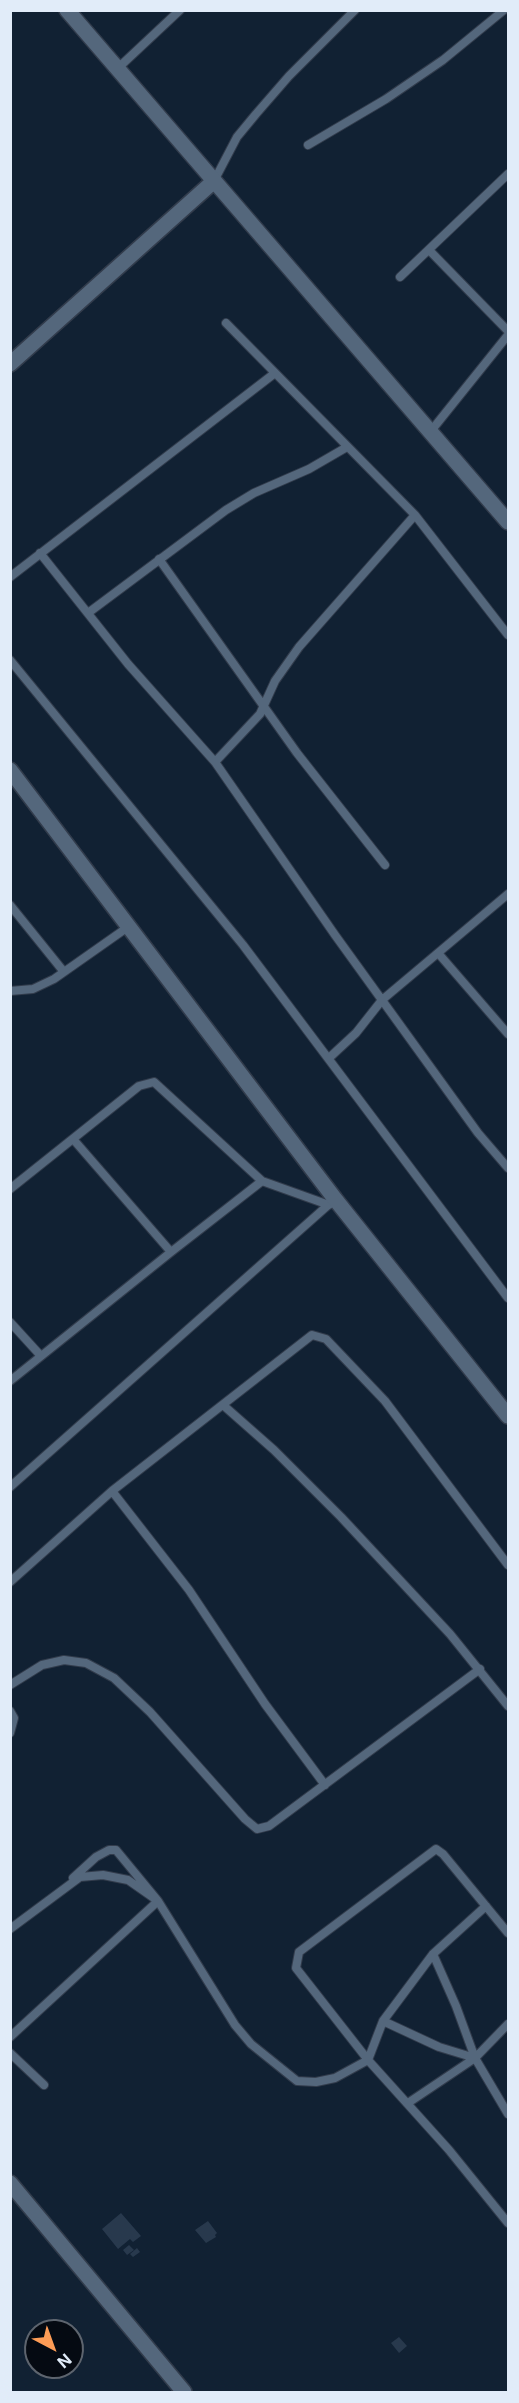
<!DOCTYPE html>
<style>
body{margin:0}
#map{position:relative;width:519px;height:2403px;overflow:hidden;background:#112133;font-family:Inter,sans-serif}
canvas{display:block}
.frame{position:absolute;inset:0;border:12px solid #e1ecf9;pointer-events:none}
.north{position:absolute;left:24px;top:2319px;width:60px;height:60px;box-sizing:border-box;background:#050a12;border:2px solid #5d646e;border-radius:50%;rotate:139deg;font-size:16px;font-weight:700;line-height:24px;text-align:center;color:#e1ecf9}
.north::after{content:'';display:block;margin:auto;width:21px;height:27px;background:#fd9c56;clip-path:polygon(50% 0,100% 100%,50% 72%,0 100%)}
</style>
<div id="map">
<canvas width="519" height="2403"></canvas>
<div class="frame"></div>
<div class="north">N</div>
</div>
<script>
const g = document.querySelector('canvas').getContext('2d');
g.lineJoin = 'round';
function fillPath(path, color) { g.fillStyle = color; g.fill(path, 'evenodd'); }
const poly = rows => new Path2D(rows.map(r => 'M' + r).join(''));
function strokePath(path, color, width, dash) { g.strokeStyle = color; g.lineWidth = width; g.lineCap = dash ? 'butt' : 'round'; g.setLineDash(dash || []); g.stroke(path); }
const building = poly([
 [121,2213,141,2236,133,2242,130,2239,118,2249,102,2229],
 [208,2221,217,2233,215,2235,216,2237,206,2243,195,2230],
 [129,2245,134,2250,127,2255,123,2250],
 [137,2248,140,2252,133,2257,130,2254],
 [399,2337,407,2346,399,2353,391,2343]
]);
const lane = poly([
 [117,69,180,10],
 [308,145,386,99,443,60,504,10],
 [214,181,237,137,256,114,289,76,355,10],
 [429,250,508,331],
 [400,277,508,174],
 [226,323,415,515,508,635],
 [431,431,508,335],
 [40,553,128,664,215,762,335,935,478,1133,508,1168],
 [159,559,297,753,385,865],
 [10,577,275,373],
 [88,613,226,510,254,493,309,469,347,447],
 [10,660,243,945,508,1298],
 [215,762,260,714,275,681,299,647,415,515],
 [10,905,64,972],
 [438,953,508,1034],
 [10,991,33,989,54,979,128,927],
 [329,1058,356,1033,382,1000,508,894],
 [73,1139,171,1252],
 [10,1189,139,1086,154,1082,262,1181,329,1205],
 [10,1322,41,1356],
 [10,1381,171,1252,262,1181],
 [223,1405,274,1450,341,1517,450,1634,508,1706],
 [10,1487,335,1199],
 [112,1491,189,1590,265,1704,325,1785],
 [10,1582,112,1491,312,1335,326,1339,385,1401,508,1565],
 [10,1685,42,1665,64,1660,86,1663,114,1678,150,1712,245,1819,257,1829,269,1826,480,1669],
 [10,1711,14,1718,10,1733],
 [10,1929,80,1877,103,1875,128,1880,158,1901,235,2025,251,2044,297,2081,316,2082,335,2078,368,2060,383,2021,433,1954,486,1906],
 [508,1933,443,1854,436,1849,299,1952,296,1968,368,2060,449,2150,508,2223],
 [433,1954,456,2006,475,2058,508,2114],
 [383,2021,439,2047,475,2058],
 [10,2037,158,1901,116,1850,109,1850,96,1857,73,1878],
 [10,2053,44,2085],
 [408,2103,475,2058,508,2024]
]);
const street = poly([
 [67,10,508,522],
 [10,364,214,181],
 [10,770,335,1199,508,1416],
 [10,2183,184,2392]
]);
fillPath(building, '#28394d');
strokePath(lane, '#323c4c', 10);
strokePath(street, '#323c4c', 18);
strokePath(lane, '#54677c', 8);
strokePath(street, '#54677c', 15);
</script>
